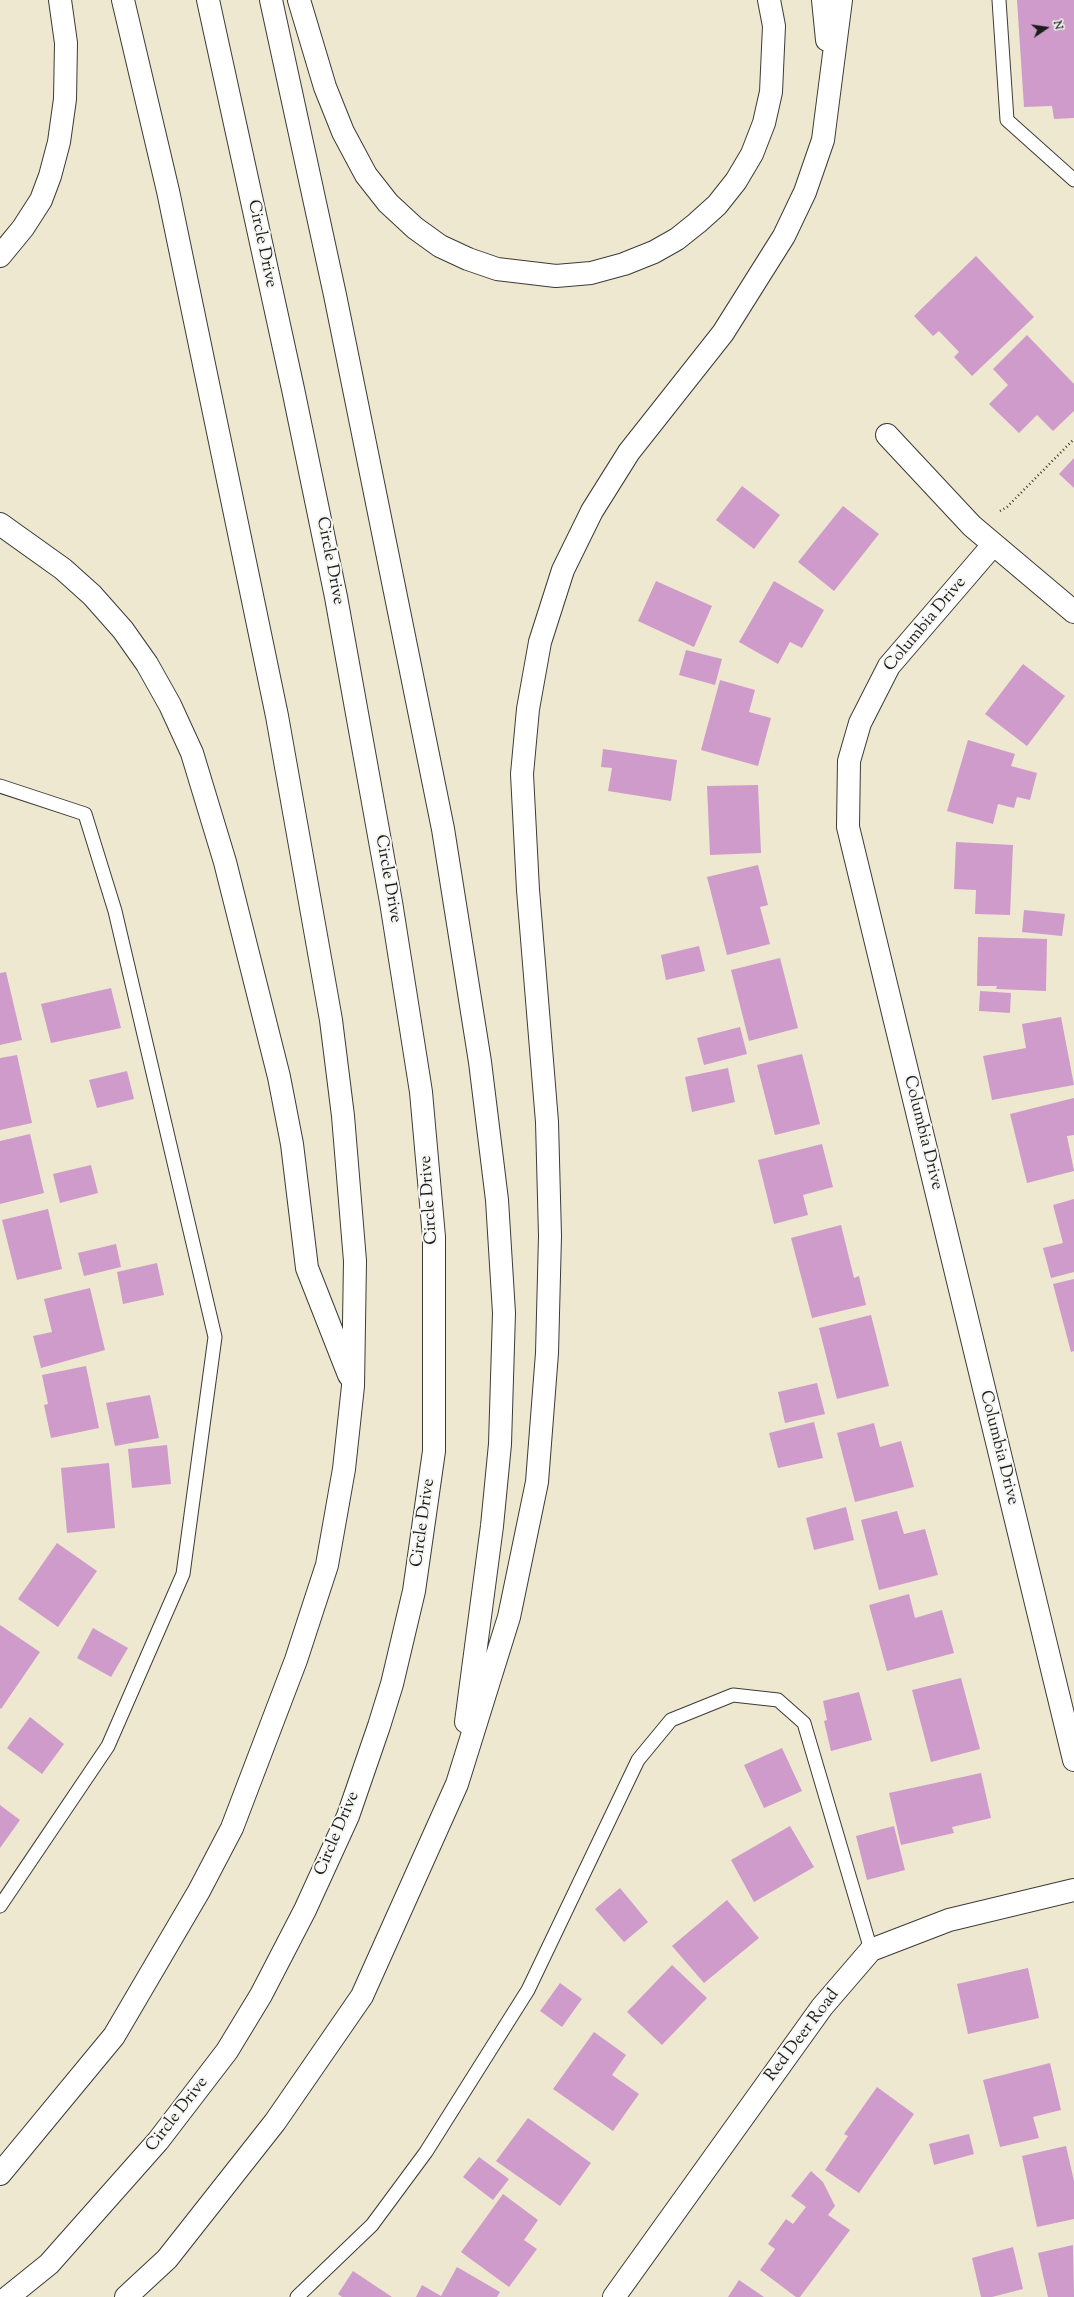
<!DOCTYPE html>
<style>
body{margin:0}
#map{position:relative;width:1074px;height:2297px;overflow:hidden;background:#eee8d0;font-family:"Sorts Mill Goudy",serif}
canvas{display:block}
.north{position:absolute;left:1026px;top:8px;width:40px;height:40px;-webkit-text-stroke:3px #f6f6f2;paint-order:stroke;rotate:77deg;font-size:11px;font-weight:700;line-height:16px;text-align:center;color:#1c1c1c}
.north::after{content:'';display:block;margin:auto;width:14px;height:18px;background:#1c1c1c;clip-path:polygon(50% 0,100% 100%,50% 72%,0 100%)}
</style>
<div id="map">
<canvas width="1074" height="2297"></canvas>
<div class="north">N</div>
</div>
<script>
const g = document.querySelector('canvas').getContext('2d');
g.lineJoin = 'round';
function fillPath(path, color) { g.fillStyle = color; g.fill(path, 'evenodd'); }
const poly = rows => new Path2D(rows.map(r => 'M' + r).join(''));
function strokePath(path, color, width, dash) { g.strokeStyle = color; g.lineWidth = width; g.lineCap = dash ? 'butt' : 'round'; g.setLineDash(dash || []); g.stroke(path); }
function drawText(font, color, halo, rows, align = 'center') {
  g.font = font + ' "Sorts Mill Goudy",serif'; g.lineWidth = 4; g.setLineDash([]); g.textBaseline = 'middle'; g.strokeStyle = halo; g.fillStyle = color; for (const [text, x, y, turn = 0] of rows) {
    g.save(); g.translate(x, y); g.rotate((+turn || 0) * Math.PI / 180); g.textAlign = isNaN(turn) ? turn : align; if (halo) g.strokeText(text, 0, 0); g.fillText(text, 0, 0); g.restore();
  }
}
const building = poly([
 [1017,0,1074,0,1074,118,1054,119,1052,106,1024,107],
 [976,256,1034,317,972,376,954,357,959,352,939,331,933,336,914,316],
 [1027,335,1074,384,1074,411,1053,431,1037,415,1019,433,989,404,1008,385,993,369],
 [1074,458,1074,488,1059,474],
 [742,486,780,515,754,549,716,520],
 [843,506,879,534,834,591,798,562],
 [656,581,712,606,694,647,638,621],
 [774,581,824,610,802,648,790,642,778,664,739,642],
 [686,650,722,659,715,685,679,675],
 [1023,664,1065,696,1027,746,985,714],
 [720,680,755,690,749,712,771,718,758,766,701,750],
 [968,740,1015,754,1011,766,1037,773,1030,800,1017,797,1014,808,998,804,993,824,947,811],
 [603,749,677,760,671,801,608,791,612,768,601,767],
 [758,785,761,853,710,855,707,786],
 [956,842,1013,845,1010,915,975,914,976,890,954,889],
 [758,865,768,905,760,907,770,944,727,955,707,877],
 [1024,910,1065,914,1062,936,1022,932],
 [978,937,1047,939,1046,991,996,989,997,986,977,986],
 [699,946,705,971,666,980,661,955],
 [780,958,798,1028,749,1041,731,970],
 [6,972,22,1040,0,1045,0,973],
 [111,988,121,1028,51,1043,41,1004],
 [980,991,1011,993,1010,1013,979,1011],
 [1061,1017,1074,1085,992,1100,983,1056,1026,1048,1022,1024],
 [740,1027,747,1054,704,1065,697,1038],
 [802,1054,820,1124,775,1135,757,1065],
 [17,1055,32,1123,0,1130,0,1058],
 [728,1068,735,1102,692,1112,685,1077],
 [127,1071,134,1099,97,1108,89,1080],
 [1074,1098,1074,1135,1067,1136,1074,1171,1027,1183,1010,1114],
 [30,1134,44,1193,0,1204,0,1141],
 [822,1144,833,1187,803,1195,808,1215,774,1224,758,1160],
 [91,1165,98,1193,60,1203,53,1174],
 [1074,1199,1074,1272,1051,1278,1043,1248,1063,1243,1053,1205],
 [48,1209,62,1269,17,1280,2,1220],
 [841,1225,854,1278,859,1276,866,1305,812,1318,791,1238],
 [116,1244,121,1267,84,1276,78,1253],
 [157,1263,164,1295,123,1304,117,1272],
 [1074,1279,1074,1351,1071,1352,1053,1284],
 [90,1288,105,1350,41,1368,33,1336,52,1332,44,1299],
 [871,1315,889,1386,837,1399,819,1328],
 [86,1366,99,1428,51,1438,44,1405,48,1404,42,1375],
 [817,1383,825,1414,785,1423,778,1392],
 [150,1395,159,1438,115,1446,106,1403],
 [814,1422,823,1458,778,1468,769,1433],
 [874,1423,880,1447,901,1441,914,1487,855,1502,837,1433],
 [167,1445,171,1484,132,1488,128,1449],
 [109,1463,115,1528,67,1533,61,1468],
 [846,1507,854,1540,814,1550,806,1518],
 [897,1511,904,1534,925,1529,938,1575,879,1590,861,1520],
 [57,1543,97,1571,58,1627,18,1599],
 [909,1594,915,1618,942,1610,954,1653,887,1671,869,1605],
 [0,1625,40,1652,1,1709,0,1708],
 [93,1628,128,1648,111,1677,77,1658],
 [961,1678,980,1749,931,1762,912,1690],
 [859,1692,872,1740,831,1751,824,1721,827,1720,823,1701],
 [30,1717,64,1744,42,1774,7,1748],
 [782,1748,802,1791,764,1808,744,1765],
 [981,1773,991,1818,952,1827,954,1833,901,1845,889,1793],
 [0,1805,20,1820,0,1848],
 [790,1826,814,1867,754,1902,731,1860],
 [894,1826,905,1870,867,1880,856,1836],
 [620,1888,648,1922,624,1942,595,1909],
 [727,1900,759,1938,704,1983,672,1946],
 [672,1965,707,1998,662,2045,627,2012],
 [1028,1968,1039,2018,968,2034,957,1984],
 [560,1983,582,1999,562,2027,540,2011],
 [594,2032,626,2055,612,2075,639,2094,613,2131,553,2089],
 [1050,2063,1061,2110,1033,2117,1039,2138,1000,2147,983,2080],
 [877,2087,914,2114,859,2193,825,2170,848,2136,844,2134],
 [528,2118,591,2163,560,2206,496,2161],
 [969,2134,974,2154,934,2165,929,2144],
 [1066,2146,1074,2181,1074,2219,1037,2227,1022,2156],
 [479,2157,509,2179,493,2200,463,2177],
 [811,2171,823,2182,835,2206,828,2215,850,2230,800,2297,796,2297,760,2270,775,2249,768,2244,786,2219,793,2224,806,2207,791,2196],
 [503,2194,538,2220,524,2240,537,2249,509,2287,461,2252],
 [1073,2245,1074,2297,1048,2297,1038,2253],
 [1013,2247,1023,2289,992,2297,981,2297,972,2258],
 [457,2267,500,2292,497,2297,416,2297,422,2285,441,2296],
 [353,2271,392,2297,342,2297,338,2294],
 [739,2280,764,2297,728,2297]
]);
const path = poly([
 [1000,511,1007,507,1074,439]
]);
const service = poly([
 [999,0,1007,120,1074,180],
 [0,786,85,814,115,911,215,1337,183,1574,108,1746,0,1906],
 [297,2297,372,2225,426,2152,528,1990,638,1760,671,1720,733,1695,778,1700,804,1723,871,1950]
]);
const minor = poly([
 [887,435,972,526,1074,612],
 [993,545,889,666,860,723,849,761,848,827,1074,1760],
 [614,2297,822,2007,871,1950,949,1920,1074,1890]
]);
const trunk = poly([
 [299,0,325,87,343,132,366,175,388,203,415,228,440,246,468,259,497,269,556,276,591,273,624,264,654,252,677,239,697,223,717,205,736,181,752,154,764,123,771,92,774,26,769,0]
]);
const motorway = poly([
 [271,0,335,295,443,829,480,1062,497,1200,504,1313,500,1444,492,1526,466,1722],
 [823,0,827,40],
 [0,256,23,228,41,200,50,176,59,142,65,99,66,43,60,0],
 [0,524,63,569,92,595,123,630,147,664,170,705,192,753,225,862,279,1077,292,1144,307,1268,349,1375],
 [0,2174,114,2036,199,1891,232,1828,296,1660,327,1565,344,1469,353,1386,355,1261,343,1116,331,1020,277,716,168,191,123,0],
 [8,2297,49,2264,158,2141,227,2051,261,1995,305,1910,348,1816,379,1726,392,1684,414,1591,434,1451,434,1237,421,1092,391,902,336,597,293,389,208,0],
 [126,2297,167,2259,275,2122,362,1996,457,1784,509,1617,537,1482,547,1353,550,1236,547,1122,528,890,522,774,528,709,540,642,563,570,592,511,629,452,723,333,784,236,805,192,823,140,841,0]
]);
const streetNames = [
 ["Circle Drive",261,244,78],
 ["Circle Drive",329,561,79],
 ["Columbia Drive",926,625,-50],
 ["Circle Drive",387,879,80],
 ["Columbia Drive",922,1133,76],
 ["Circle Drive",430,1200,-94],
 ["Columbia Drive",998,1448,76],
 ["Circle Drive",424,1523,-82],
 ["Circle Drive",338,1834,-67],
 ["Red Deer Road",803,2036,-53],
 ["Circle Drive",178,2115,-52]
];
fillPath(building, '#ce9bca');
strokePath(service, '#3c3b37', 15);
strokePath(minor, '#3c3b37', 24);
strokePath(trunk, '#3c3b37', 24);
strokePath(motorway, '#3c3b37', 24);
strokePath(path, '#3c3b37', 2.5, [1, 3]);
strokePath(service, '#fff', 13);
strokePath(minor, '#fff', 22);
strokePath(trunk, '#fff', 22);
strokePath(motorway, '#fff', 22);
drawText('17px', '#1c1c1c', '#f6f6f2', streetNames);
</script>
